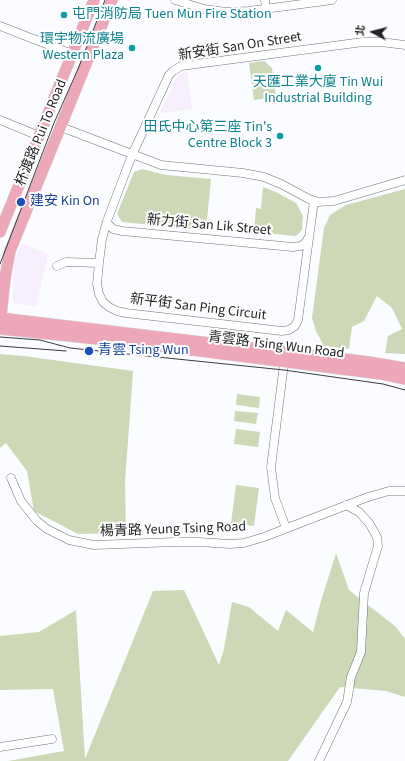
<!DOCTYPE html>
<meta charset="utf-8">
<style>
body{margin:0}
#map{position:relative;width:405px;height:761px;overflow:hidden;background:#fafcff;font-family:"Source Sans 3","Noto Sans TC",sans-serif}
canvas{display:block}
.north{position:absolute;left:353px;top:12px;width:40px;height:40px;-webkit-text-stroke:3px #fff;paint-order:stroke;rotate:277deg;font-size:11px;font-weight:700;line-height:16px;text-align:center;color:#242527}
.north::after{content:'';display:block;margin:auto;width:14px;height:18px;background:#242527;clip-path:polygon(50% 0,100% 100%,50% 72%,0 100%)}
</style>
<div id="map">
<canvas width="405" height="761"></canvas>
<div class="north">北</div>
</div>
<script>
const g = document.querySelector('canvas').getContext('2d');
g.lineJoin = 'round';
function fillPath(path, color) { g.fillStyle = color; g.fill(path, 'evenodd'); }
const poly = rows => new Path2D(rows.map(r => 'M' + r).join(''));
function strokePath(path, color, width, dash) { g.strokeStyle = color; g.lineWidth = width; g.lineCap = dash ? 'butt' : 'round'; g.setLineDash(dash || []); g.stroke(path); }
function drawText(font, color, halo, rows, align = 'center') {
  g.font = font + ' "Source Sans 3","Noto Sans TC",sans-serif'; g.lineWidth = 4; g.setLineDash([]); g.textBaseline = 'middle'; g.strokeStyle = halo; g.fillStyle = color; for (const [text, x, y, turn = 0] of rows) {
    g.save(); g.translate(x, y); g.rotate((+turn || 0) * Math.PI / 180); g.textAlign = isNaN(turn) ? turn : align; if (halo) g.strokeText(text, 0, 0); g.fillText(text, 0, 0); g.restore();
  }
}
const commercial = poly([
 [187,72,192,109,160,113,176,79,181,73],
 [22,243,48,254,36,307,15,303,12,298,15,260]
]);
const green = poly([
 [264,61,272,68,276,97,254,100,249,63],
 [142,169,166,175,211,179,206,230,122,222,117,214,134,172],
 [263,187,276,192,296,203,303,216,302,230,296,236,254,232,256,208,261,209],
 [405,189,405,354,385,353,388,336,402,329,392,308,377,296,364,321,352,327,349,349,324,346,316,331,312,318,324,228,330,215,346,205],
 [0,354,24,356,133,371,125,482,126,533,78,534,34,511,27,471,6,443,0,448],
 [237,394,260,397,259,408,236,405],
 [235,411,258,413,256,424,234,421],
 [236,429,260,432,258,447,234,444],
 [236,485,259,488,254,526,231,523],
 [336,553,349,590,396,627,405,639,405,697,386,691,340,687,288,761,8,761,64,751,53,689,0,690,0,636,39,632,76,610,85,759,153,591,184,590,219,665,224,649,232,602,249,607,278,631,286,610,313,632,321,601]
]);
const minor = poly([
 [175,0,204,9,226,12,249,11,332,0],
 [265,0,266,9],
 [0,26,72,54],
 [0,120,39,136],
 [61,127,161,165,243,173,264,177,281,184,309,199,318,202,334,201,405,180],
 [314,201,298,320,295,326,289,330,282,331,126,313,117,311,109,307,103,302,99,294,97,284,99,263,102,239,107,221,132,155,169,75,173,71,181,66,363,42,381,42,405,45],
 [107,221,108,224,113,229,122,231,293,247,301,246,307,241,308,238],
 [57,266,66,262,99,263],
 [285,356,271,467,275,498,286,528],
 [11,478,21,501,37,521,47,529,69,540,94,545,175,542,199,542,230,544,244,543,264,537,368,497,389,491,405,491],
 [0,747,52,739],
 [319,761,347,702,351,677,361,652,364,593,378,546,377,537,369,523,359,512,346,505]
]);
const major = poly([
 [0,232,94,0],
 [0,318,369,362,405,368],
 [0,326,5,278,10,251,112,0],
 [0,329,137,343,381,374,405,379]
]);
const tram = poly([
 [0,264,54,123,78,69,105,0],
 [0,337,40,340,70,348,284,370,383,384,405,390],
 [0,346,66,351]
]);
const markers = [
 [64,15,4,"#0f9aa8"],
 [132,48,4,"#0f9aa8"],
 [318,68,4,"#0f9aa8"],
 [280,136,4,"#0f9aa8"],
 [21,202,5,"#1a4fb4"],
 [89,351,5,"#1a4fb4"]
];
const cultureNames = [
 ["屯門消防局 Tuen Mun Fire Station",72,15,"left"],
 ["環宇物流廣場",124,40],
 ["Western Plaza",124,56],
 ["天匯工業大廈 Tin Wui",318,83,"center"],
 ["Industrial Building",318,99,"center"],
 ["田氏中心第三座 Tin's",272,128],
 ["Centre Block 3",272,144]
];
const streetNames = [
 ["新安街 San On Street",240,47,-9],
 ["杯渡路 Pui To Road",42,133,-68],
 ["新力街 San Lik Street",209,226,5],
 ["新平街 San Ping Circuit",198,308,7],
 ["青雲路 Tsing Wun Road",276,346,7],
 ["楊青路 Yeung Tsing Road",173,530,-2]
];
const transitNames = [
 ["建安 Kin On",30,202],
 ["青雲 Tsing Wun",98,351]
];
fillPath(commercial, '#f7eefe');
fillPath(green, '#ccd8b6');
strokePath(minor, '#6f7276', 9);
strokePath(major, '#d8d8d8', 12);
strokePath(minor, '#fff', 8);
strokePath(major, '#eca7b8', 11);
strokePath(tram, '#3a3b3d', 1);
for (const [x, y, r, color] of markers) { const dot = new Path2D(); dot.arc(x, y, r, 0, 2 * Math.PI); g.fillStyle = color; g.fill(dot); strokePath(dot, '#fff', 1.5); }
drawText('14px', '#0d838f', '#fff', cultureNames, 'right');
drawText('14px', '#242527', '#fff', streetNames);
drawText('14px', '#164399', '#fff', transitNames, 'left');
</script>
